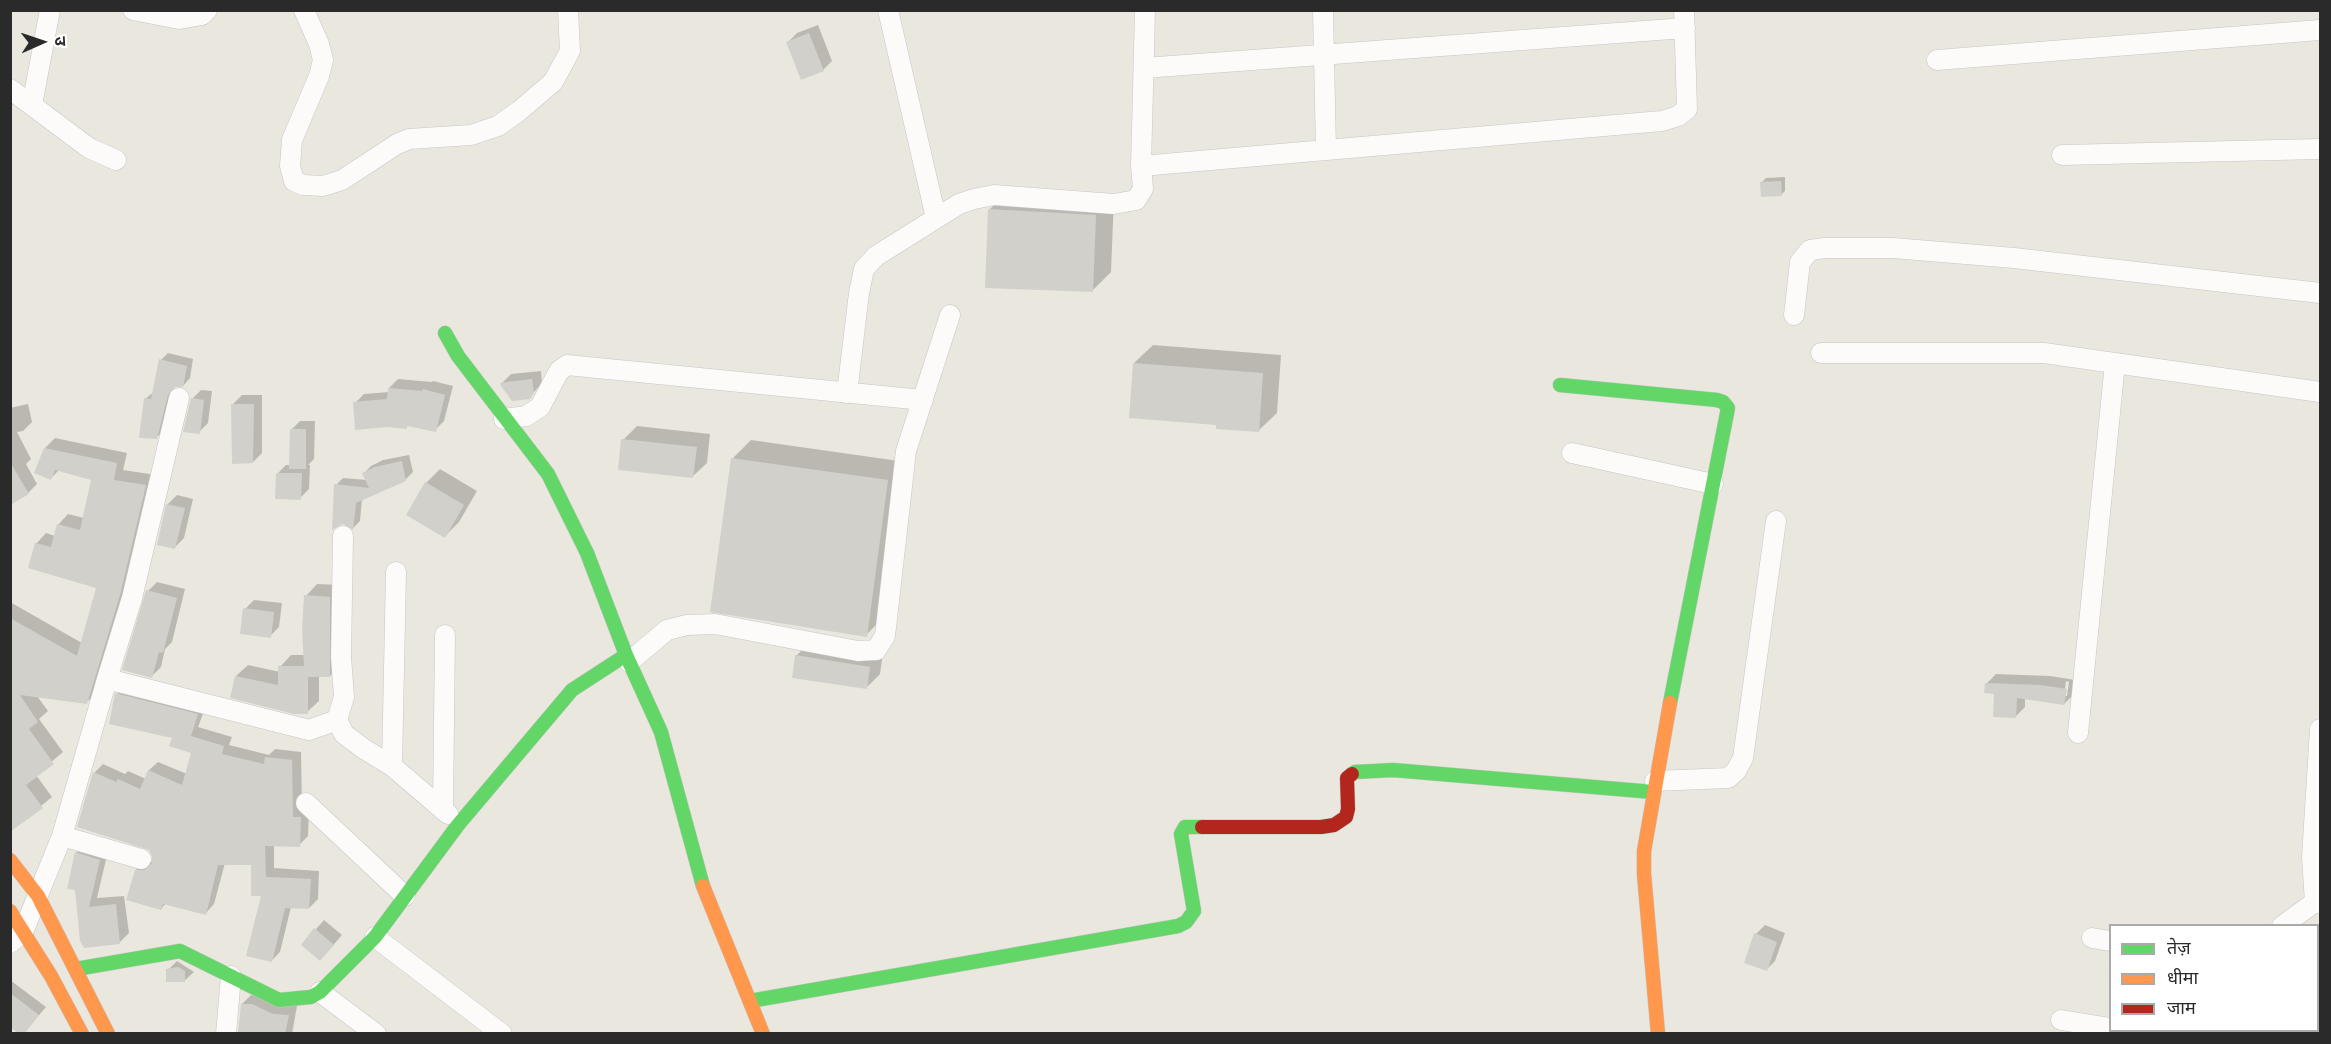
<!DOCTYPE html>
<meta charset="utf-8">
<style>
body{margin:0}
#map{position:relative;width:2331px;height:1044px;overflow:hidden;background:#eae7df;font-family:Figtree,"Noto Sans Devanagari",sans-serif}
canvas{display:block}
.frame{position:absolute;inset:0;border:12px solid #2a2a2a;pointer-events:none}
.legend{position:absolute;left:2109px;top:924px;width:210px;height:108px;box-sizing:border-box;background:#fff;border:2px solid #aaa;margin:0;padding:8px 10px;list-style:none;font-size:18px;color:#2a2a2a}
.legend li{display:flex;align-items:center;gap:12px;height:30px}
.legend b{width:30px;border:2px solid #aaa}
.north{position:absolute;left:12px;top:12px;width:60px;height:60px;-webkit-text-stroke:4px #fff;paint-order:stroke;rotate:87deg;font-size:16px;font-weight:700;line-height:24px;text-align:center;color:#2a2a2a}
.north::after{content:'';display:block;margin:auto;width:21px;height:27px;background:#2a2a2a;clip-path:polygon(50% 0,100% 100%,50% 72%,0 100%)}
</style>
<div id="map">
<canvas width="2331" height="1044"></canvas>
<div class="frame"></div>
<ul class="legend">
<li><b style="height:8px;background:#63d668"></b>तेज़</li>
<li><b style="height:8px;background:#ff974d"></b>धीमा</li>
<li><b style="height:8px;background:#b3261e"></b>जाम</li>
</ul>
<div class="north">उ</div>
</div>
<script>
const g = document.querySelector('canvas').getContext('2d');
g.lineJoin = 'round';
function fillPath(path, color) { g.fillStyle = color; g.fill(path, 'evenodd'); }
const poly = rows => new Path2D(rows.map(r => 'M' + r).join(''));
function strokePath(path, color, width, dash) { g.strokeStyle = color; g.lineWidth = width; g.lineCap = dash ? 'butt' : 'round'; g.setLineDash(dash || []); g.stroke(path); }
const shadow = poly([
 [818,25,832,61,823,70,788,42,797,33],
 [1785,177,1785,191,1781,195,1762,182,1766,178],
 [1007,192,1114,197,1111,272,1093,290,989,210],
 [1153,345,1281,355,1277,413,1258,431,1218,424,1134,363],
 [168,353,193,359,190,378,183,386,174,386,163,431,156,438,145,399,154,392,161,360],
 [541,371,542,383,529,398,502,383,511,374],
 [398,379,432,382,433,381,453,386,444,421,435,430,409,424,406,427,355,403,364,394,389,392,389,388],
 [201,390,212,391,208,423,199,432,192,399],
 [242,395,262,395,262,453,253,462,233,404],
 [28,404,32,422,23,431,17,432,31,459,26,464,37,484,28,493,10,504,10,408],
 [300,421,315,421,314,459,308,465,310,465,309,489,300,498,277,474,286,465,291,465,291,430],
 [637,426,710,434,707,463,693,476,623,440],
 [55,438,127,453,123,470,156,475,97,692,87,702,37,696,48,711,39,719,63,752,36,775,52,797,10,831,10,602,82,643,97,587,36,544,46,533,55,536,58,525,68,514,84,518,93,479,60,469,51,478,45,448],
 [751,440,906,462,884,617,866,635,733,458],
 [409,455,413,472,405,480,362,499,360,521,353,528,336,485,343,478,367,480,364,473,371,466,383,460],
 [440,469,477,491,459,522,445,536,426,483],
 [177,495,193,499,184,538,175,547,159,543,168,504],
 [157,582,185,589,172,642,165,649,161,667,152,676,148,591],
 [317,584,341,585,341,664,330,676,319,676,319,701,307,712,236,676,248,665,280,672,280,667,291,655,305,655,306,596],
 [254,600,282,603,279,627,270,636,245,609],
 [810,642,883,653,880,674,866,688,796,656],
 [1996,674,2050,676,2075,680,2073,695,2064,704,2025,698,2025,707,2016,716,1987,683],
 [2066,681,2069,682,2067,696,2064,696],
 [126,685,206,706,198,727,232,737,229,745,269,755,275,749,301,752,302,809,309,809,308,836,299,845,274,845,274,868,319,871,318,899,309,908,291,907,280,952,272,960,263,895,252,864,225,863,214,904,206,913,166,903,161,909,136,870,145,861,154,862,154,855,94,773,103,764,125,774,128,771,146,779,149,770,158,762,187,774,193,752,117,694],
 [85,844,108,851,97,898,124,896,129,933,120,942,84,946,76,853],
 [324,920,342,935,329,950,316,929],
 [1765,925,1785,933,1775,961,1766,970,1756,934],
 [177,961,194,972,184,981,168,970],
 [10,980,46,1007,23,1034,10,1025],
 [251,995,297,1006,292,1034,238,1034,242,1004]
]);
const building = poly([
 [809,33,824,71,801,80,786,42],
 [1781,181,1782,196,1761,197,1760,182],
 [988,209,1096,215,1093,292,985,288],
 [159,359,187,366,183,387,175,387,168,395,157,439,139,438,144,398,151,399],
 [1133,363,1263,373,1259,432,1216,429,1216,425,1129,418],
 [532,379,534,393,530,399,512,401,501,386,500,383],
 [388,388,422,391,423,389,445,395,436,432,407,426,407,429,387,427,355,430,353,402,387,399],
 [191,398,204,400,200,434,183,432],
 [231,404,254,404,253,463,232,464],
 [290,429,306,429,306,469,289,469],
 [621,439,697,447,693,478,618,470],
 [44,448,117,463,114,480,146,485,120,595,87,704,20,695,38,722,29,729,54,764,26,785,43,808,10,832,10,618,77,656,96,588,28,568,35,543,51,547,57,524,80,530,91,480,55,470,51,480,34,473],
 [731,458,888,480,867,637,710,612],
 [402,461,406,481,356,503,353,530,343,524,332,530,334,484,369,488,362,473,375,467],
 [10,462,29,494,10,505],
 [276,473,302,473,301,500,275,499],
 [425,482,464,505,445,538,406,515],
 [166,504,185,508,175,549,157,545],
 [146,590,177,598,163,653,159,652,152,678,122,670],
 [304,595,330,597,330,677,308,677,308,714,294,714,230,698,235,676,278,685,278,666,304,666,302,630],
 [243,608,274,612,271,638,240,634],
 [795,655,870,667,867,689,792,678],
 [1985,683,2040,685,2067,689,2064,705,2017,698,2016,718,1993,717,1994,694,1984,693],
 [115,693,198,714,191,736,224,746,222,754,264,764,265,757,292,760,293,817,301,817,300,847,265,846,266,877,311,879,309,909,285,908,272,962,246,956,261,896,251,896,251,865,218,865,206,915,163,904,161,910,126,900,135,870,144,870,152,863,152,856,149,850,77,827,93,772,116,782,118,779,140,789,148,770,182,785,191,753,169,746,172,738,109,724],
 [75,852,100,860,89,907,116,904,120,944,84,948,80,941,75,890,67,889],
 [314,928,334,945,320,961,301,945],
 [1754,933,1777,942,1767,971,1744,963],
 [178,967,185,971,185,982,166,982,166,969],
 [10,993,39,1015,24,1034,19,1034,10,1027],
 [241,1004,252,1004,273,1014,289,1015,285,1034,238,1034]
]);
const street = poly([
 [133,10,179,19,202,15,207,10],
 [304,10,319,44,323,60,319,76,292,140,290,166,294,181,303,185,323,186,342,180,397,144,409,139,471,135,498,126,519,111,553,82,570,51,568,10],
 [888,10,936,218],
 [1323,10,1326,150],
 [1937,60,2320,30],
 [1144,68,1685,28],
 [10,89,89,148,116,160],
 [32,105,50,10],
 [2062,155,2320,149],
 [1141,166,1662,121,1678,116,1687,109,1684,10],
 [1794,315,1800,262,1810,250,1825,248,1893,248,2014,258,2320,293],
 [1821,353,2044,353,2320,392],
 [847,393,859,293,864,269,876,256,959,204,974,199,994,195,1114,204,1136,200,1143,189,1141,166,1145,10],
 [504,419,526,416,540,407,559,371,567,365,923,400],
 [1572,453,1713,484],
 [629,662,667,630,687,625,715,624,858,651,876,650,885,636,906,451,950,315],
 [107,679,309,730,337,720,344,697,341,657,343,536],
 [337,720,344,734,364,749,392,766,448,814],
 [2320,729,2312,857,2315,902,2320,903],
 [2078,733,2115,363],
 [392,766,396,572],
 [1655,781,1728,778,1736,771,1743,758,1776,521],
 [306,803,405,896],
 [443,810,445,635],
 [62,836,141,859],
 [2282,926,2315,902],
 [375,937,502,1034],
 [2092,938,2110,941],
 [10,943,23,932,62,836,107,679,132,598,179,398],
 [320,992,376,1034],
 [2061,1020,2110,1028],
 [2127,1030,2145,1034],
 [226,1034,231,976]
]);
const fast = poly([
 [445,333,458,356,548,474,587,553,626,655,661,732,703,886],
 [1560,385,1717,400,1723,402,1728,408,1670,703],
 [1352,774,1355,772,1393,770,1653,792],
 [76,969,180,951,279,1000,311,997,320,992,375,937,458,825,572,690,626,655],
 [750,1001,1178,926,1186,922,1194,911,1181,834,1185,827,1202,827]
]);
const slow = poly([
 [10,860,38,896,108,1034],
 [703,886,763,1034],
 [10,911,51,976,82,1034],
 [1658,1034,1644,874,1644,851,1670,703]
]);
const jam = poly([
 [1202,827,1321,827,1334,825,1346,817,1348,809,1347,778,1352,774]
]);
fillPath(shadow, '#0003');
fillPath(building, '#d2d0cb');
strokePath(street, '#c7c5c5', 21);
strokePath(fast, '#c7c5c5', 15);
strokePath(slow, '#c7c5c5', 15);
strokePath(jam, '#c7c5c5', 15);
strokePath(street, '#fcfbfa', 20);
strokePath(fast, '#63d668', 14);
strokePath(slow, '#ff974d', 14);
strokePath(jam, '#b3261e', 14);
</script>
